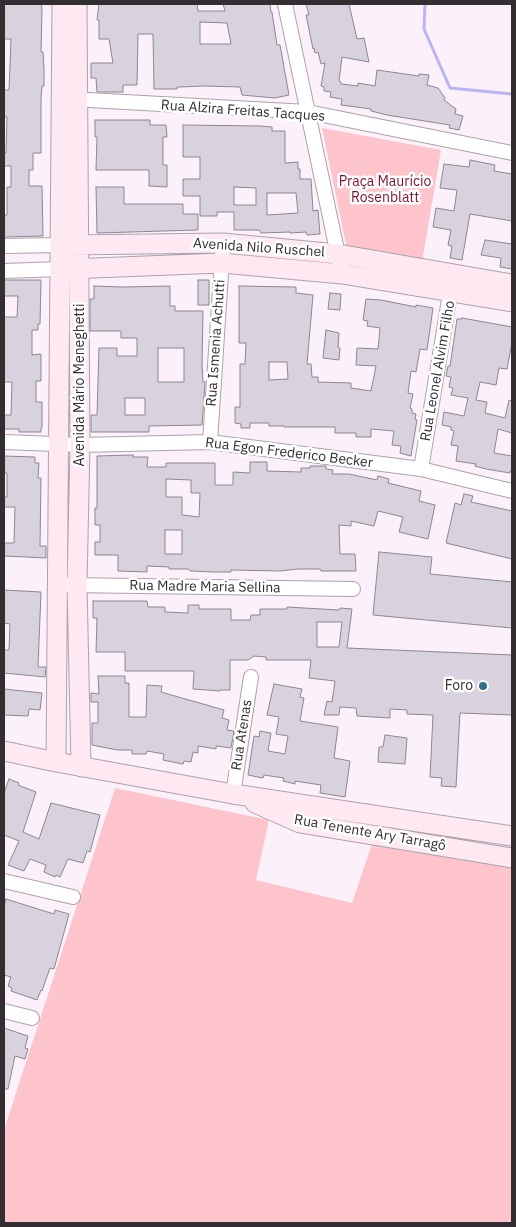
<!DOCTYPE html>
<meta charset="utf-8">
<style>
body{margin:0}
#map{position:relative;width:516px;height:1227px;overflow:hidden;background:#fcf1fb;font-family:"IBM Plex Sans",sans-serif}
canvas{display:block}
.frame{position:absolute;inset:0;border:5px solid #322e32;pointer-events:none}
</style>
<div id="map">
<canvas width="516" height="1227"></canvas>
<div class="frame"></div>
</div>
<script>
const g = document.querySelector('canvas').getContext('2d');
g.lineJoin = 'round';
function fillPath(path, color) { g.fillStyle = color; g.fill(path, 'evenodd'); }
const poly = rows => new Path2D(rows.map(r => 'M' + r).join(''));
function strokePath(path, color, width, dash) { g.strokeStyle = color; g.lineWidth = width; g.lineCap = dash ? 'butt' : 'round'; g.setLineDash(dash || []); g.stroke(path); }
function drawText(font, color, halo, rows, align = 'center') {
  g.font = font + ' "IBM Plex Sans",sans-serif'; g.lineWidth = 5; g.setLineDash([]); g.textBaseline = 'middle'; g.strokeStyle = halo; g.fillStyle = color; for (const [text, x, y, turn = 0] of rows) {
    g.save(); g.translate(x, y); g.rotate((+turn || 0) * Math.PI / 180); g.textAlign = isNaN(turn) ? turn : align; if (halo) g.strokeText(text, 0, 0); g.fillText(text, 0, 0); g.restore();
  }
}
const green = poly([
 [322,128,441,150,422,262,347,249],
 [115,788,269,820,256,880,352,903,376,832,512,854,512,1223,4,1223,4,1130]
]);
const stream = poly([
 [425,4,424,29,450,88,512,94]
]);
const building = poly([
 [4,4,41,4,42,8,41,52,43,52,44,69,44,86,42,86,41,98,41,153,33,153,33,170,29,170,29,186,42,186,43,236,4,237,4,215,7,215,7,187,11,187,11,166,4,166,4,153,6,153,7,117,4,117,4,90,9,90,11,39,4,39,4,4],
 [99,4,197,4,198,11,225,11,223,4,270,4,271,12,272,12,277,45,280,45,289,95,275,98,242,95,240,87,204,86,180,87,177,87,177,89,154,89,153,34,138,34,137,85,123,85,123,92,97,92,96,78,91,78,91,63,113,63,109,39,99,39,99,20,97,20,99,4],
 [200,22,227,23,231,44,200,44,200,22],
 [306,4,349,4,357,39,364,38,369,62,342,57,339,81,341,82,341,84,358,86,358,83,375,86,377,70,419,76,419,74,429,75,427,85,438,88,445,98,444,100,456,109,455,114,463,116,459,130,449,128,450,125,387,115,371,111,371,109,341,105,342,99,330,97,331,92,324,91,324,87,321,86,325,63,321,64,318,52,315,53,314,48,313,49,306,15,309,15,306,4],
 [95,120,150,120,150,125,166,125,167,137,163,137,163,165,167,165,167,187,149,186,149,170,96,170,97,137,95,137,95,120],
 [183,125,261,126,272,127,272,131,285,131,285,163,298,162,298,169,300,169,300,179,311,179,313,211,318,210,320,234,307,235,306,232,290,233,290,232,261,233,259,230,234,230,234,212,217,212,217,216,200,216,200,196,183,196,183,179,200,179,200,157,183,157,183,125],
 [234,187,256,188,256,205,234,205,234,187],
 [267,193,296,193,298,213,267,215,267,193],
 [470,160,495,165,494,171,512,174,512,221,470,214,462,260,450,258,452,246,448,245,451,230,433,227,436,208,454,211,457,190,440,188,444,164,469,167,470,160],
 [96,187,124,187,124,204,183,204,183,214,198,214,198,230,97,233,96,187],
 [485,240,512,244,512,269,500,267,501,258,481,255,485,240],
 [4,280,41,280,40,324,38,324,38,330,32,330,32,355,41,354,41,381,36,381,36,402,42,402,42,428,41,428,41,432,19,432,19,429,4,429,4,415,11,415,12,382,4,382,4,317,17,317,18,296,4,296,4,280],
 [198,280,209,280,209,305,198,305,198,280],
 [94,286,123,287,170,286,170,306,175,306,175,311,203,311,202,366,203,382,205,382,202,425,149,426,149,432,91,432,91,415,97,415,99,348,117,348,117,356,137,356,137,338,121,338,121,331,90,331,90,299,94,299,94,286],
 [158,348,184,348,184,382,158,382,158,348],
 [125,398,145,398,145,415,125,415,125,398],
 [239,286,296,287,296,293,313,295,307,364,311,364,312,377,318,377,318,382,351,383,351,388,371,391,376,366,356,365,357,348,378,349,380,328,367,326,368,321,363,320,366,299,381,300,416,307,416,305,433,308,427,350,420,349,416,372,411,371,408,393,413,394,410,408,412,409,412,413,416,414,415,419,417,420,411,456,400,453,401,446,392,445,394,431,371,429,371,437,356,437,356,433,335,433,335,427,284,427,284,426,269,426,269,423,250,423,250,428,241,428,241,424,235,423,235,407,240,407,240,364,245,364,246,343,239,343,239,286],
 [269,362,287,362,288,379,269,380,269,362],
 [330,293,341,294,340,310,328,309,330,293],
 [462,318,512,327,512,342,507,369,499,368,496,385,480,382,476,400,487,402,485,413,505,418,509,400,512,401,512,433,498,429,494,453,512,456,512,471,510,471,510,473,486,469,475,466,476,464,456,461,458,446,451,445,454,431,451,430,451,427,442,425,444,412,464,416,468,398,451,395,453,388,449,387,451,377,446,376,448,366,450,366,457,319,462,319,462,318],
 [326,330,339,333,338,347,340,348,339,360,323,358,326,330],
 [133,455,133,457,148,457,147,467,166,467,166,463,215,463,215,485,233,485,233,472,250,473,250,462,267,462,267,471,301,472,301,468,310,468,310,466,326,466,326,469,333,470,332,474,349,474,377,480,378,476,389,479,388,483,421,491,419,501,435,505,428,539,399,532,403,517,378,511,374,526,351,521,351,526,339,525,340,554,355,554,356,571,321,571,320,569,298,569,280,571,231,570,231,572,214,572,190,571,188,569,169,569,169,567,147,566,147,572,118,571,118,555,95,555,95,542,100,542,100,525,95,525,95,508,97,508,97,456,133,455],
 [166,479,191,480,191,493,200,493,199,517,182,515,182,497,166,497,166,479],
 [165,530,182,530,182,554,165,554,165,530],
 [4,456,35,457,35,463,39,463,38,478,41,478,40,546,46,546,46,558,4,556,4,543,14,543,15,507,4,507,4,497,7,497,7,473,4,473,4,456],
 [464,494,473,496,471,502,512,511,512,559,446,543,455,503,461,505,464,494],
 [379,552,432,557,430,574,512,582,512,628,373,615,379,552],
 [4,590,41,592,38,667,46,667,45,677,4,673,4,650,9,650,10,624,4,623,4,590],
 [93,601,147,601,148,607,165,607,165,612,188,613,188,605,199,605,199,609,231,609,231,620,250,620,251,615,260,615,260,609,287,609,287,607,339,610,340,608,352,609,347,648,512,655,512,715,460,713,456,787,441,786,442,778,430,777,433,715,407,714,407,710,390,709,390,718,357,716,356,708,340,707,339,715,324,715,327,701,332,702,335,681,309,678,311,660,266,660,266,657,254,656,248,660,230,660,230,690,220,690,220,691,193,689,194,671,125,671,125,652,96,652,97,618,93,618,93,601],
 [317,622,342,622,339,647,317,647,317,622],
 [98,676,125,676,125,683,129,683,129,717,146,717,147,685,162,686,161,692,224,710,222,718,229,720,227,730,234,731,231,748,216,746,216,749,198,746,198,753,193,752,191,762,184,761,183,764,163,760,164,754,147,751,146,754,132,754,132,750,117,750,92,745,92,723,98,723,98,702,91,702,91,693,99,694,98,676],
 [274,684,302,689,300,697,304,698,300,721,338,727,334,758,350,761,345,797,320,793,321,785,295,781,295,784,283,781,284,778,264,775,263,778,248,775,254,736,259,737,260,731,271,733,268,751,285,754,288,736,276,734,279,717,267,715,274,684],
 [4,689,42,693,40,710,29,709,28,716,4,715,4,689],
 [385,735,407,738,405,764,378,762,379,747,383,747,385,735],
 [9,779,19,783,18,785,36,792,23,832,39,839,51,803,100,815,90,852,87,851,83,863,68,859,60,877,56,875,55,877,44,872,46,865,30,859,24,871,8,865,19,841,4,835,4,793,9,779],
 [6,899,54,914,55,910,69,914,54,969,50,968,42,991,41,990,37,1000,11,991,12,988,8,986,11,977,4,975,4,906,6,899],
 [4,1028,28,1036,25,1048,28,1049,25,1059,15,1056,8,1089,4,1089,4,1028]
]);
const street = poly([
 [285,4,342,274],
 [70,99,308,112,512,153],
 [4,246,60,245],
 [4,271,60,269],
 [4,442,80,445,210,442,421,469,512,491],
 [210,442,223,243],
 [421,469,452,282],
 [69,585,353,589],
 [233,794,251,677],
 [4,881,73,897],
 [4,1011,32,1018]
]);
const secondary = poly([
 [77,4,80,445,77,585,81,767],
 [69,245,223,243,338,254,512,284],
 [68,269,222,263,342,274,512,302],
 [4,751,56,762,233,794,512,836],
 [56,762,62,4],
 [255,803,300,823,512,858]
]);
const markers = [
 [483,686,5,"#346f87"]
];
const streetNames = [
 ["Rua Alzira Freitas Tacques",243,111,4],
 ["Avenida Nilo Ruschel",259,248,4],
 ["Rua Ismenia Achutti",216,343,-86],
 ["Rua Leonel Alvim Filho",438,371,-80],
 ["Avenida Mário Meneghetti",80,385,-90],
 ["Rua Egon Frederico Becker",289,453,7],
 ["Rua Madre Maria Sellina",205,587,1],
 ["Rua Atenas",242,735,-81],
 ["Rua Tenente Ary Tarragô",370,833,10]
];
const parkNames = [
 ["Praça Maurício",385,182],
 ["Rosenblatt",385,198]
];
const poiNames = [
 ["Foro",473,686]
];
fillPath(green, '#fdc4cb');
strokePath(stream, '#bbb4f3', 3);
fillPath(building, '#d8d2de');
strokePath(building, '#8c8691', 1);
strokePath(street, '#ada2ab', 16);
strokePath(secondary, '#ada2ab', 21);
strokePath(street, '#fff', 14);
strokePath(secondary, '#fee8f2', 19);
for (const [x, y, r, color] of markers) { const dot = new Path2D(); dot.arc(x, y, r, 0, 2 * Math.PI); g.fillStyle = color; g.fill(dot); strokePath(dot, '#fff', 2); }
drawText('14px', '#322e32', '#fff', streetNames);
drawText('14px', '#7d1131', '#fff', parkNames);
drawText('14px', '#322e32', '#fff', poiNames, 'right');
</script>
